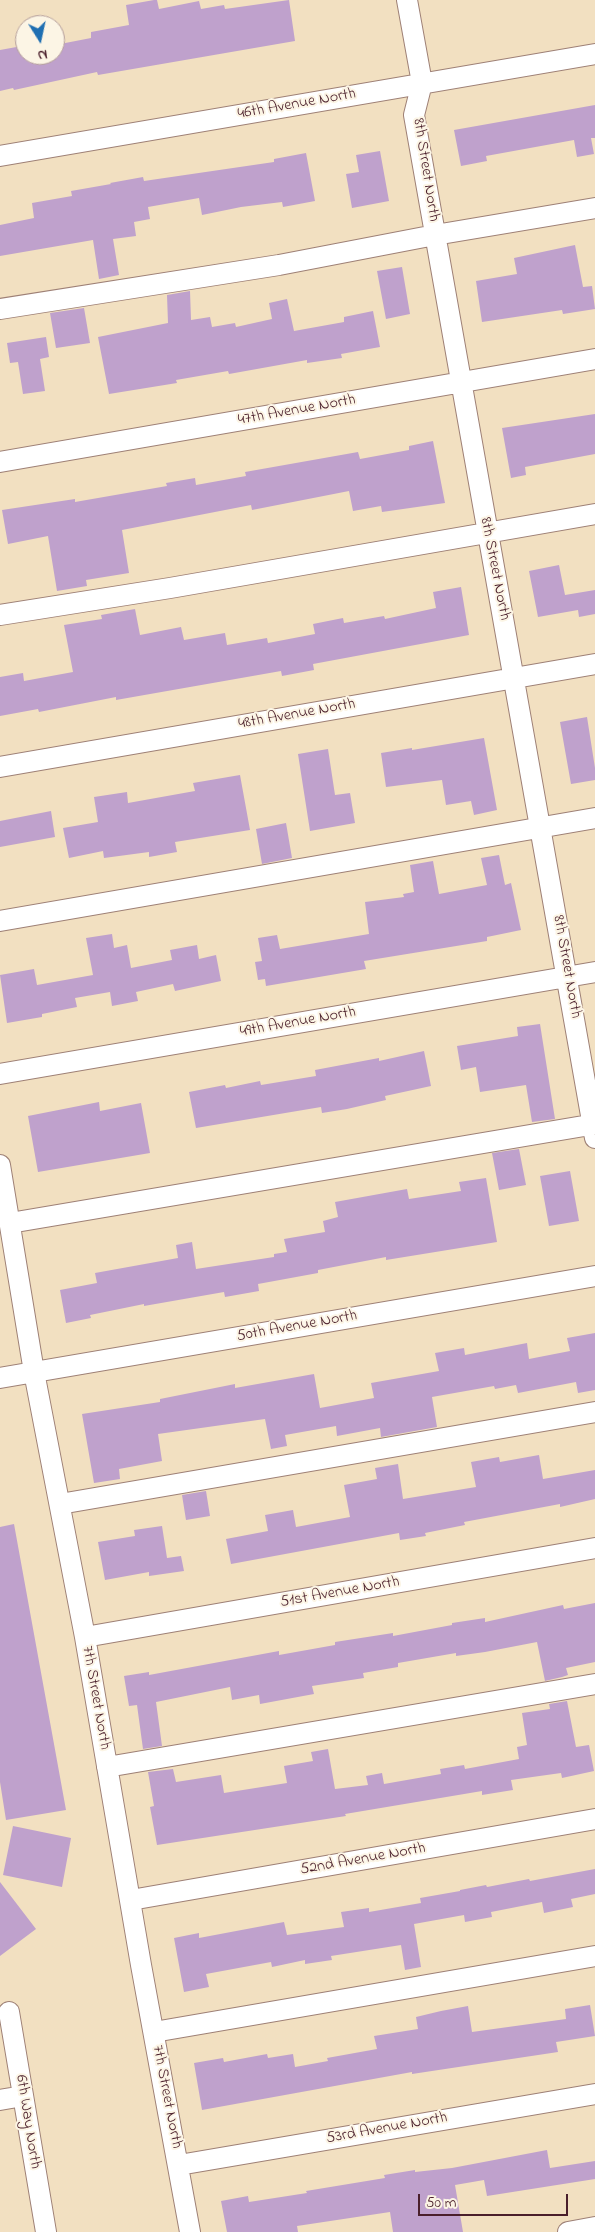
<!DOCTYPE html>
<style>
body{margin:0}
#map{position:relative;width:595px;height:2232px;overflow:hidden;background:#f2e0c1;font-family:"Indie Flower",sans-serif}
canvas{display:block}
.north{position:absolute;left:15px;top:15px;width:50px;height:50px;box-sizing:border-box;background:#fcf5e5;border:1px solid #b59f9b;border-radius:50%;rotate:170deg;font-size:14px;font-weight:700;line-height:20px;text-align:center;color:#4a1f2b}
.north::after{content:'';display:block;margin:auto;width:18px;height:22px;background:#1f6fb2;clip-path:polygon(50% 0,100% 100%,50% 72%,0 100%)}
.scale{position:absolute;left:418px;top:2194px;width:150px;height:22px;box-sizing:border-box;border:2px solid #4a1f2b;border-top:0;padding-left:6px;font-size:15px;line-height:18px;white-space:nowrap;color:#4a1f2b;-webkit-text-stroke:4px #fcf5e5;paint-order:stroke}
</style>
<div id="map">
<canvas width="595" height="2232"></canvas>
<div class="north">N</div>
<div class="scale">50 m</div>
</div>
<script>
const g = document.querySelector('canvas').getContext('2d');
g.lineJoin = 'round';
function fillPath(path, color) { g.fillStyle = color; g.fill(path, 'evenodd'); }
const poly = rows => new Path2D(rows.map(r => 'M' + r).join(''));
function strokePath(path, color, width, dash) { g.strokeStyle = color; g.lineWidth = width; g.lineCap = dash ? 'butt' : 'round'; g.setLineDash(dash || []); g.stroke(path); }
function drawText(font, color, halo, rows, align = 'center') {
  g.font = font + ' "Indie Flower",sans-serif'; g.lineWidth = 4; g.setLineDash([]); g.textBaseline = 'middle'; g.strokeStyle = halo; g.fillStyle = color; for (const [text, x, y, turn = 0] of rows) {
    g.save(); g.translate(x, y); g.rotate((+turn || 0) * Math.PI / 180); g.textAlign = isNaN(turn) ? turn : align; if (halo) g.strokeText(text, 0, 0); g.fillText(text, 0, 0); g.restore();
  }
}
const building = poly([
 [154,0,157,0,159,9,199,1,201,9,224,5,225,9,289,0,295,41,98,75,97,72,14,90,13,88,0,91,0,50,22,46,24,55,55,55,55,45,91,38,91,32,129,25,126,5],
 [595,105,595,138,591,138,594,154,577,157,574,140,486,156,487,161,461,166,454,130],
 [380,151,389,201,352,208,346,174,359,172,356,155],
 [306,153,315,201,283,207,282,202,241,207,202,215,199,198,148,207,150,219,134,222,136,236,113,239,119,275,99,279,93,240,0,256,0,225,34,218,32,203,72,196,71,191,111,184,110,183,143,177,144,181,274,162,274,159],
 [575,245,583,287,592,286,595,309,563,314,562,310,482,322,476,281,517,274,514,258],
 [402,267,410,314,386,319,377,271],
 [190,291,191,320,210,317,212,327,235,323,236,327,272,319,269,303,287,299,294,331,344,322,344,317,373,311,380,347,341,354,342,358,307,363,307,360,229,374,228,371,176,380,177,383,109,394,98,337,168,323,167,295],
 [84,308,90,343,56,348,50,313],
 [46,337,49,357,40,359,45,391,23,394,18,362,10,363,7,343],
 [595,414,595,454,525,467,526,475,511,478,502,428],
 [433,441,445,503,382,512,381,506,353,511,349,491,252,510,251,505,122,530,129,573,86,580,87,586,57,591,48,536,8,544,2,510,75,499,75,502,167,486,166,483,195,478,196,485,246,476,245,472,358,452,360,459,409,450,409,446],
 [559,565,565,595,595,590,595,614,579,617,578,610,538,617,529,571],
 [461,587,469,635,313,664,314,670,282,676,281,671,116,700,116,697,39,712,38,709,0,716,0,677,23,673,24,681,73,672,64,625,102,619,101,615,135,609,140,635,181,627,184,640,225,633,227,645,267,638,268,643,315,634,313,624,343,618,344,623,384,616,385,619,436,608,433,592],
 [587,717,595,768,595,780,571,784,560,722],
 [484,738,497,810,474,815,471,801,446,805,442,780,386,787,381,753,412,748,412,750],
 [328,749,335,795,350,793,355,823,310,831,298,754],
 [240,775,250,830,175,842,177,852,149,857,149,852,104,858,103,851,69,858,63,828,98,822,94,797,127,792,128,803,195,791,193,783],
 [51,811,55,837,0,847,0,821],
 [286,823,292,858,262,864,256,829],
 [499,855,505,885,511,883,521,930,487,937,487,941,364,961,366,969,266,986,265,979,258,980,255,962,262,961,258,938,277,935,280,949,369,934,365,902,404,897,403,894,414,892,410,865,433,861,439,894,487,885,481,858],
 [112,934,114,948,127,945,131,968,172,960,170,950,197,945,199,959,216,955,221,981,175,991,173,984,136,992,138,1001,112,1006,110,992,75,998,77,1007,42,1014,42,1017,7,1023,0,975,34,969,37,985,93,975,86,938],
 [540,1024,555,1119,532,1122,526,1085,480,1092,476,1067,461,1070,457,1046,518,1036,517,1027],
 [424,1051,431,1086,385,1096,386,1100,347,1109,322,1113,321,1107,196,1128,189,1092,225,1085,226,1088,260,1081,261,1085,316,1076,315,1070,379,1058,379,1061],
 [99,1102,100,1111,141,1103,150,1153,38,1172,28,1116],
 [519,1149,526,1185,499,1190,492,1153],
 [570,1171,579,1221,549,1226,540,1176],
 [486,1178,497,1242,386,1260,386,1257,318,1270,318,1273,258,1284,259,1291,225,1297,224,1292,144,1306,144,1304,90,1315,91,1318,66,1323,60,1290,97,1283,95,1273,178,1258,176,1245,192,1242,196,1269,274,1257,274,1254,287,1252,284,1239,325,1232,323,1221,338,1217,335,1202,407,1189,409,1199,461,1191,459,1182],
 [595,1333,595,1390,578,1393,576,1382,518,1393,516,1385,495,1389,494,1386,432,1397,437,1427,381,1437,380,1428,337,1436,336,1426,285,1435,287,1446,271,1449,265,1419,158,1434,162,1461,119,1469,120,1479,94,1483,82,1414,160,1402,160,1399,235,1384,235,1388,314,1374,320,1408,374,1398,371,1383,439,1371,435,1353,464,1348,465,1355,527,1343,529,1359,570,1351,567,1338],
 [539,1455,543,1479,595,1470,595,1499,560,1507,560,1504,464,1522,465,1525,425,1533,426,1536,400,1540,399,1533,231,1564,226,1539,268,1531,265,1515,293,1510,296,1527,350,1517,344,1485,377,1479,375,1468,398,1464,403,1499,476,1487,471,1462,499,1457,500,1462],
 [206,1491,210,1516,186,1520,182,1495],
 [14,1524,66,1810,6,1820,0,1782,0,1527],
 [162,1526,167,1558,181,1556,184,1571,149,1576,149,1572,105,1580,98,1542,135,1536,134,1530],
 [595,1603,595,1662,566,1668,568,1675,562,1677,545,1681,537,1642,485,1652,456,1656,456,1653,398,1663,398,1667,363,1673,364,1678,312,1686,314,1694,260,1704,259,1695,232,1700,230,1687,156,1702,162,1746,143,1749,137,1705,129,1706,124,1676,149,1672,149,1675,279,1651,279,1655,335,1645,335,1642,393,1633,393,1636,452,1625,452,1623,485,1618,485,1622,563,1605,564,1609],
 [567,1701,576,1747,589,1745,594,1771,562,1778,561,1773,511,1780,513,1790,482,1795,482,1791,345,1814,346,1816,157,1845,150,1807,154,1806,148,1772,173,1769,176,1782,221,1775,224,1793,287,1783,284,1766,313,1761,311,1752,328,1749,335,1789,368,1785,366,1776,382,1773,384,1784,441,1774,440,1769,464,1765,465,1769,519,1759,517,1747,527,1745,522,1713,550,1709,549,1704],
 [13,1826,71,1838,62,1887,3,1875],
 [595,1869,595,1894,571,1899,573,1907,544,1913,542,1902,491,1912,492,1917,465,1922,464,1915,414,1924,421,1967,405,1970,401,1945,331,1956,332,1960,305,1964,305,1960,272,1967,271,1962,206,1974,209,1987,184,1992,174,1938,199,1933,199,1938,284,1922,287,1935,344,1927,341,1912,369,1908,369,1912,421,1903,420,1898,460,1891,460,1890,486,1885,487,1887,529,1879,530,1881],
 [0,1882,36,1929,0,1956],
 [590,2005,595,2036,556,2042,558,2052,412,2074,412,2072,202,2110,194,2063,223,2058,224,2062,267,2054,268,2058,293,2054,295,2067,328,2061,327,2058,377,2049,374,2036,418,2029,416,2017,441,2011,468,2006,472,2032,566,2019,565,2009],
 [547,2150,550,2168,595,2161,595,2179,487,2196,484,2180,455,2185,463,2232,393,2232,390,2212,297,2226,298,2232,227,2232,221,2201,248,2196,249,2202,307,2193,306,2191,385,2178,384,2175,415,2170,415,2172,452,2168]
]);
const minor = poly([
 [407,0,422,83,414,115,595,1138],
 [0,156,595,54],
 [0,309,279,265,435,235,595,208],
 [0,462,595,359],
 [0,615,170,588,595,514],
 [0,767,595,664],
 [0,921,595,818],
 [0,1074,595,972],
 [0,1165,34,1372,85,1637,141,1965,190,2232],
 [10,1223,595,1124],
 [0,1378,595,1276],
 [60,1504,595,1412],
 [85,1637,595,1548],
 [107,1767,595,1684],
 [131,1900,595,1819],
 [9,2012,46,2232],
 [154,2032,595,1956],
 [0,2100,23,2096],
 [179,2165,595,2094],
 [568,2232,595,2227]
]);
const streetNames = [
 ["46th Avenue North",297,105,-10],
 ["8th Street North",425,170,81],
 ["47th Avenue North",297,411,-10],
 ["8th Street North",494,569,79],
 ["48th Avenue North",297,715,-10],
 ["8th Street North",566,967,80],
 ["49th Avenue North",298,1023,-10],
 ["50th Avenue North",297,1327,-10],
 ["51st Avenue North",340,1593,-10],
 ["7th Street North",95,1698,80],
 ["52nd Avenue North",363,1860,-10],
 ["7th Street North",166,2097,79],
 ["6th Way North",27,2122,81],
 ["53rd Avenue North",387,2129,-10]
];
fillPath(building, '#bfa1cc');
strokePath(minor, '#9e8076', 22);
strokePath(minor, '#fff', 20);
drawText('16px', '#4a1f2b', '#fcf5e5', streetNames);
</script>
